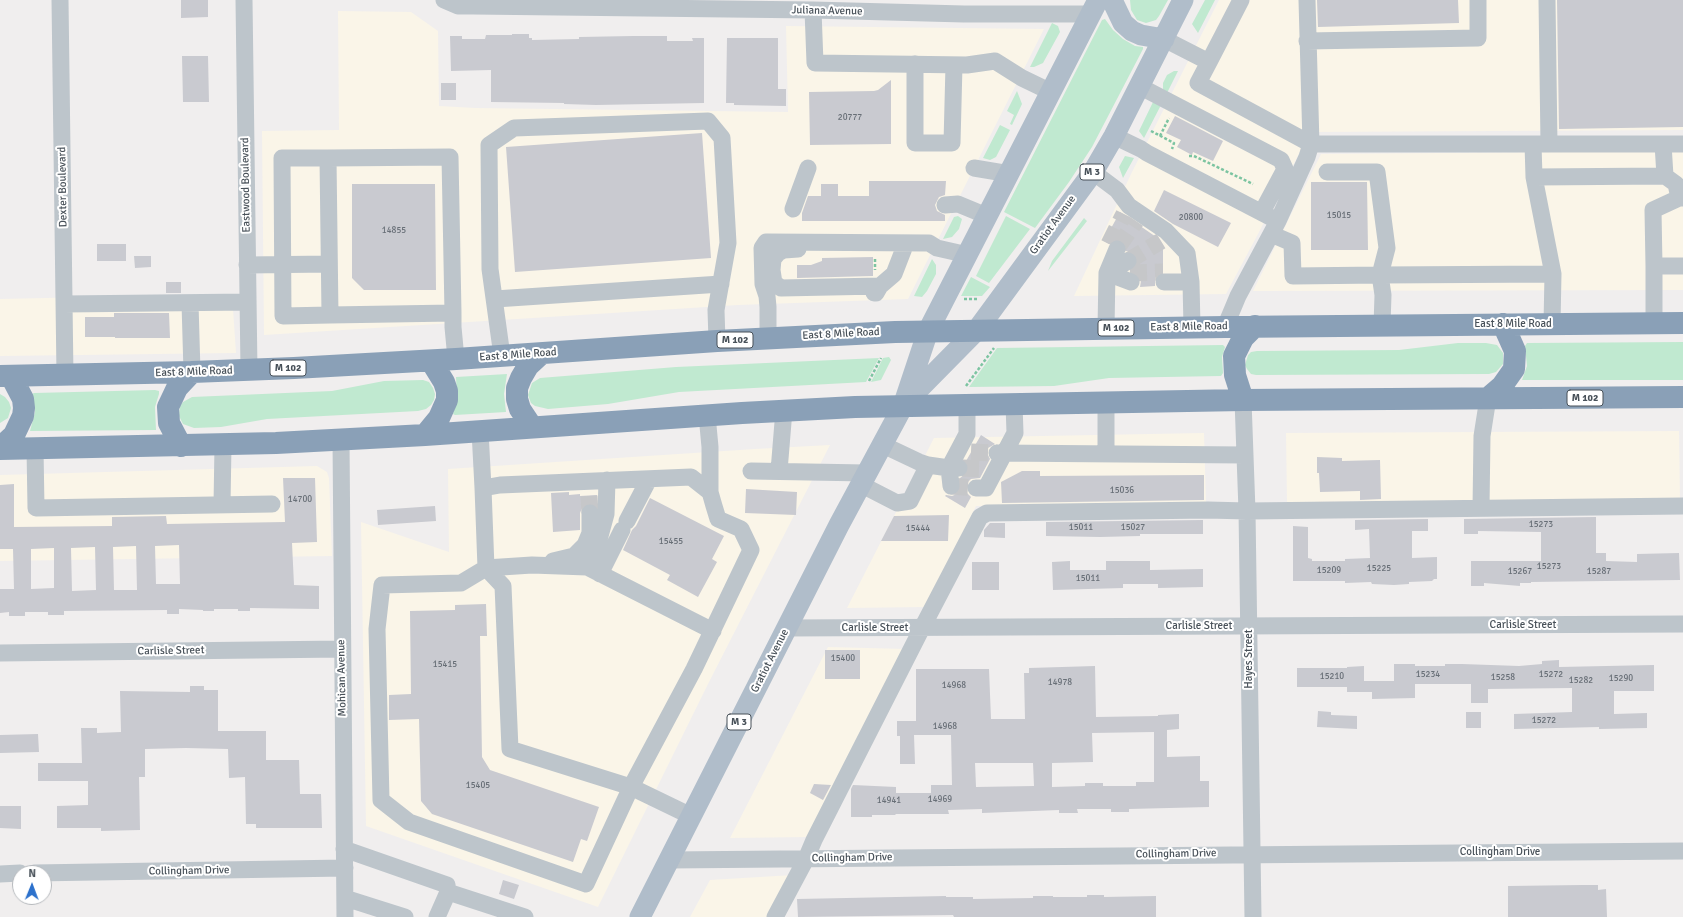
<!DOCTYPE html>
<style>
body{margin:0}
#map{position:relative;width:1683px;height:917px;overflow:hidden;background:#f0eeee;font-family:Signika,sans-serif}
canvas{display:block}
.north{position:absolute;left:12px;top:865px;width:40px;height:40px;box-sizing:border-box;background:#fff;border:1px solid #b6b9bd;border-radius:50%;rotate:1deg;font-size:11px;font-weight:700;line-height:16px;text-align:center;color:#485159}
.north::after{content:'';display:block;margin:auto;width:14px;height:18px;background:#2c71cc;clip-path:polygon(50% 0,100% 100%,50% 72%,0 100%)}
</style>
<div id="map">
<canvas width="1683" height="917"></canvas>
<div class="north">N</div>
</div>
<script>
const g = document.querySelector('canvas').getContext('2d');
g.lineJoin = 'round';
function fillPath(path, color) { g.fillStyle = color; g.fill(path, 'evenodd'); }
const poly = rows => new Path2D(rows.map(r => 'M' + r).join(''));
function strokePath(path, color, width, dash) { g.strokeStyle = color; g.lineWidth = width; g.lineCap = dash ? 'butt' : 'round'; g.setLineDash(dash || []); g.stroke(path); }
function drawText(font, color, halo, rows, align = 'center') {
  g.font = font + ' Signika,sans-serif'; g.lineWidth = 4; g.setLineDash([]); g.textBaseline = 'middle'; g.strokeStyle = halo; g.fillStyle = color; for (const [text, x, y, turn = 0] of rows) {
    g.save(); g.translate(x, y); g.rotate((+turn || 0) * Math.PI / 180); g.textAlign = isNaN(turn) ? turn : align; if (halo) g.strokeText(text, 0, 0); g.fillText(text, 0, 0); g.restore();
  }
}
const commercial = poly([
 [1219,0,1683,0,1683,130,1310,132,1258,234,1226,294,1074,296,1132,172],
 [338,11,411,12,438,31,439,106,475,108,788,112,786,26,1044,29,908,299,738,305,264,335,262,131,339,130],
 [1683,151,1683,290,1253,291,1321,154],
 [232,294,236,353,0,356,0,299],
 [1679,431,1680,501,1287,502,1286,433],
 [1204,433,1206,503,976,506,926,607,847,608,934,438],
 [830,445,709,682,598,907,366,826,361,522,449,552,448,469,755,449],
 [317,466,327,472,329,478,332,556,0,561,0,475],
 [828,647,906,649,808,837,730,838],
 [793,875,768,917,690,917,710,880]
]);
const green = poly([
 [1130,0,1168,0,1159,16,1156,20,1146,23,1137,20,1131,10],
 [1205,0,1215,0,1198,33,1192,24],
 [1105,19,1113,30,1123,39,1135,46,1143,47,1143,49,1092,147,1069,182,1035,228,1004,212,1102,20],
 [1052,23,1058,26,1060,32,1043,63,1034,67,1030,67],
 [1174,71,1178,71,1166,95,1163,89,1163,83,1167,75],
 [1017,91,1022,104,1012,125,1010,124,1014,115,1007,111],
 [1153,102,1161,105,1144,138,1139,131],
 [1000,125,1010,130,996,157,990,160,983,158],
 [1125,156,1134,158,1123,178,1119,167],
 [958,216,962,219,959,229,952,237,943,239,954,217],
 [1006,216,1030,229,989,283,976,276],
 [1084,218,1087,221,1048,271,1052,261],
 [932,259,936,265,936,274,927,291,922,297,914,296],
 [971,277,990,287,982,296,961,296],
 [1683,342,1683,380,1522,380,1527,366,1525,346,1527,343],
 [1458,343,1486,343,1497,345,1503,353,1503,364,1496,372,1489,374,1256,375,1251,374,1247,369,1245,365,1248,355,1251,352,1257,351,1399,350],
 [1223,345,1225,347,1222,357,1223,373,1221,376,1109,378,1054,386,969,387,997,348],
 [889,357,891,360,881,380,871,382,883,358],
 [879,358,866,382,679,392,608,404,548,409,535,406,531,403,528,395,532,383,540,378,676,367],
 [507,374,504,394,506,412,455,415,453,414,457,400,456,377],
 [423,380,429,382,433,388,435,394,434,400,431,405,426,409,418,411,267,419,221,427,194,428,183,424,179,416,180,406,183,402,192,397,332,391,384,381],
 [155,390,159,391,159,394,155,407,156,430,30,431,35,412,32,394,34,393],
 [0,394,5,397,9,402,11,408,8,418,0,423]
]);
const building = poly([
 [181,0,208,0,208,17,181,18],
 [1317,0,1458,0,1459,23,1318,27],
 [1557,0,1683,0,1683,127,1559,129],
 [512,34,529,34,529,38,532,38,532,40,579,39,579,37,633,36,667,36,667,41,693,41,692,38,704,38,704,103,596,105,564,104,564,103,491,102,491,70,451,71,450,36,462,36,462,39,485,39,486,35,512,35],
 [727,38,778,38,778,89,786,89,786,106,734,105,734,103,726,103],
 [182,56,208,56,209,102,183,102],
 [891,80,891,144,810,145,809,92,874,91,878,90],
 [441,83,456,83,456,100,441,100],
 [1175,116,1223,141,1213,161,1193,152,1192,155,1177,147,1181,140,1166,133],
 [702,133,711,258,515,272,506,147],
 [869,181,946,181,945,195,939,197,935,205,937,211,945,215,945,221,802,221,802,213,808,196,821,196,821,184,838,184,838,196,869,196],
 [1311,182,1367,182,1368,250,1311,250],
 [352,184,435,184,436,290,364,290,352,278],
 [1164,190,1231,223,1218,247,1173,224,1154,211],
 [1120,212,1159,239,1163,245,1163,272,1159,274,1155,277,1155,286,1140,287,1141,281,1139,276,1130,271,1137,266,1137,256,1133,252,1126,251,1125,243,1116,239,1109,244,1104,241],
 [97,244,126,244,126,261,97,261],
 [134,256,151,256,151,267,135,268],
 [873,257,873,276,797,278,797,265,811,265,822,261,822,258],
 [166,282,181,282,181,293,166,293],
 [114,313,169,313,170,338,115,338,115,337,85,337,85,317,114,317],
 [981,435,995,444,988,448,987,453,990,459,980,478,971,479,967,483,967,493,971,497,965,508,945,496,946,495,952,496,957,494,960,490,960,478,967,473,969,468,966,461],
 [1317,457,1342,458,1342,461,1380,460,1381,499,1360,500,1360,491,1320,492,1319,473,1317,473],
 [1022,471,1040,471,1040,476,1204,475,1204,500,1002,503,1001,482],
 [283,478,315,478,317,542,292,543,294,585,319,586,319,609,250,608,250,611,238,611,238,609,214,609,214,611,203,611,203,610,179,609,179,614,167,614,167,610,64,611,64,615,48,615,48,612,25,612,25,616,9,616,9,612,0,613,0,589,14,589,13,549,0,549,0,485,14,484,14,527,112,526,112,517,166,516,167,524,285,522],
 [179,545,180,584,156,584,155,546],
 [136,546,137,590,114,590,113,547],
 [95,547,96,590,72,591,71,548],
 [54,548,54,588,31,589,31,549],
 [746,489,797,492,796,515,745,513],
 [569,492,569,495,580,494,580,496,597,495,596,506,590,503,582,508,580,513,580,530,553,532,551,493],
 [650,498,724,536,712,559,717,562,698,597,667,580,670,575,623,550,632,530,636,526],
 [435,506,436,521,378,525,377,510],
 [949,515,948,541,881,541,894,516],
 [1596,517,1596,553,1606,553,1606,561,1637,562,1637,554,1679,553,1680,580,1531,582,1531,583,1520,583,1520,586,1484,583,1484,586,1471,586,1471,561,1541,561,1541,532,1478,531,1478,534,1464,534,1464,519],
 [1428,519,1428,531,1412,531,1412,558,1437,557,1437,579,1434,579,1432,581,1409,582,1409,584,1394,585,1372,584,1371,582,1345,583,1345,581,1293,581,1293,526,1308,527,1308,558,1312,559,1312,561,1345,561,1345,559,1370,558,1369,529,1355,530,1355,520],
 [1203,520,1203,534,1140,534,1140,536,1100,537,1046,536,1046,522],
 [990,523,1005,523,1005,538,984,537,984,530],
 [1070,561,1070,570,1106,570,1106,561,1150,561,1150,570,1203,569,1203,587,1158,588,1158,584,1123,584,1123,588,1053,590,1052,562],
 [972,562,999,562,999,590,972,590],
 [486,604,487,636,480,636,482,757,490,770,599,807,587,841,581,839,573,862,432,814,421,801,419,719,389,720,389,695,411,694,410,611,455,610,455,605],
 [825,650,860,650,860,679,825,679],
 [1559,660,1559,667,1654,665,1654,691,1614,691,1614,714,1647,713,1647,728,1599,729,1599,727,1514,729,1514,714,1572,712,1572,688,1488,689,1488,703,1471,703,1471,684,1415,684,1415,698,1372,699,1372,692,1347,692,1347,687,1297,687,1297,668,1347,668,1347,667,1364,666,1364,681,1394,681,1394,664,1415,664,1415,666,1445,666,1445,664,1462,664,1519,666,1542,664,1542,661],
 [1095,666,1096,717,1158,716,1158,715,1179,714,1179,729,1167,730,1167,757,1200,756,1200,781,1209,781,1209,807,1129,809,1129,812,1111,812,1111,809,1077,809,1078,813,1059,813,1059,810,982,813,982,809,948,810,949,814,896,814,895,815,872,815,872,817,851,817,851,789,853,785,896,787,896,793,931,793,931,785,952,785,951,735,914,735,915,764,900,764,900,736,897,736,897,721,916,721,916,669,989,669,991,719,1025,719,1024,673,1029,673,1029,668],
 [1154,732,1154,782,1136,782,1136,786,1103,786,1103,783,1085,783,1085,786,1052,787,1052,763,1093,762,1092,733],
 [975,763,1033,763,1034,786,976,787],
 [190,686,204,686,204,690,218,690,218,731,266,731,266,760,299,760,300,794,321,794,322,828,256,828,256,824,246,824,245,777,229,778,228,749,186,748,145,749,145,777,139,777,140,830,101,831,101,828,57,828,57,806,88,805,88,781,38,781,38,763,82,763,81,728,97,728,97,733,121,732,120,691,190,692],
 [1318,711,1331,712,1331,715,1357,716,1357,729,1317,727],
 [1466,712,1481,712,1481,728,1466,728],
 [38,734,39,752,0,753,0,735],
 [814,784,831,785,823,800,810,793],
 [0,806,21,806,21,829,0,828],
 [503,880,519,885,514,899,499,894],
 [1582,885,1598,885,1598,890,1606,889,1607,917,1508,917,1508,886],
 [1087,895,1104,895,1104,897,1156,896,1156,917,954,917,953,915,798,917,797,899,946,896,946,897,973,897,973,899,1033,898,1033,896,1053,896,1053,897,1087,897]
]);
const minorTunnel = poly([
 [1109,244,1124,214],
 [1118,247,1136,221],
 [1128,261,1161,241],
 [1130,273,1163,272],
 [971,452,997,453],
 [962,468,987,469],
 [951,486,976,488],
 [589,496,590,513]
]);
const path = poly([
 [1151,131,1174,143,1172,149],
 [1160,136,1169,118],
 [1189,156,1194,156,1253,184],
 [875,259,875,270],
 [964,299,977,299],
 [869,381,881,358],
 [966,386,994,348]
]);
const minor = poly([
 [60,0,65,375],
 [244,0,249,370],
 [444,0,458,6,473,6,813,10,964,14,1091,14],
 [1307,0,1311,144],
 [1547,0,1549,144],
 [813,10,815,63,967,65,995,61,1022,78,1051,92],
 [1164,39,1209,62,1198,83,1311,144],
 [1307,41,1478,38,1478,0],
 [1209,62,1241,0],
 [915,64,915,143,952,143,954,65],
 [1139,86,1281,160,1285,169,1262,212],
 [1114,136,1141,149,1147,153,1272,218],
 [1533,144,1534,177,1665,176,1663,144],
 [328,158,282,158,283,316,330,315],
 [974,168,1010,174],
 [1093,172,1117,190,1129,206,1166,231,1187,253,1191,282,1192,327],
 [1327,172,1377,172,1387,248,1380,275,1553,274,1552,324],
 [1665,176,1676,184,1679,198,1683,198],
 [1534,177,1553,274],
 [945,205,958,204,987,216],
 [793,209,808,168],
 [1271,234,1292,243,1293,276,1380,275,1383,295,1382,325],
 [798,249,784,250,778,253,773,259,772,270,774,283,781,288,880,286],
 [247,265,329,264],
 [1654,266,1653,210,1679,198],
 [1107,273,1131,282],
 [1107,273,1128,261],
 [1164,282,1191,282],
 [874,293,876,293,880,286,894,274,906,243],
 [495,299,721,284],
 [190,303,192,372],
 [64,304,248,302],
 [453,313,330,315,328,158,450,157,453,313,453,327,456,359],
 [1654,324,1654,266,1683,266],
 [1225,327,1238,296,1278,221,1307,157,1311,144,1683,144],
 [1106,328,1107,273,1117,249],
 [768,338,768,307,767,296,763,284,762,248,766,242,929,243,937,248,968,255],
 [502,356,490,269,489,145,514,128,708,121,722,138,728,243,716,310,717,341],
 [1243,400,1247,511,1253,917],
 [1106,403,1106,454],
 [480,431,483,488,500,485,691,477,710,492],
 [341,440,345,917],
 [35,448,36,508,272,504],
 [997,453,1245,455],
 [928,465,949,468,967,434,967,405],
 [751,471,866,473],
 [779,471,784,410],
 [860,484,897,503,910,501,928,465,919,462,881,444],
 [951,486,949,468,959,468],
 [483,488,486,568,461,583,382,585,377,629,381,800,409,822,586,884,631,787,694,669,751,550,741,529,718,519,714,506,710,492,710,447,707,415],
 [976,488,986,488,1015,433,1014,404],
 [222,505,223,445],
 [1481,508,1482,436,1488,398],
 [627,521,649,479],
 [553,561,574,556,585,545,590,533,590,513],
 [587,567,600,536,606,514,607,480],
 [486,568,503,586,510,749,631,787,691,816],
 [486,568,532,565,587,567,713,631],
 [600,574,622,530],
 [786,628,1683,624],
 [0,653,342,649],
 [344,849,447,885,448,892,437,917],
 [669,860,1683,851],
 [34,873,345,868],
 [0,874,20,873],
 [448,892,525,917],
 [345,898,405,917],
 [775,917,806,859,814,840,922,628,980,517,987,513,1208,510,1247,511,1683,506]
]);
const major = poly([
 [1112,0,1123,23,1132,31,1141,35,1164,39],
 [907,401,977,330,1093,172,1114,136,1183,0],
 [640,917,839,525,903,406,928,331,1098,0]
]);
const highway = poly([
 [0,376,192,372,294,368,456,359,717,341,895,332,1225,327,1683,323],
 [1488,398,1502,386,1514,369,1515,351,1503,324],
 [1243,400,1235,375,1234,356,1243,338,1255,326],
 [532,427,520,409,517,399,517,388,521,378,528,366,541,354],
 [425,435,439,418,447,400,447,391,444,382,431,361],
 [181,446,169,423,168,407,177,388,192,372],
 [0,448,14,435,23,416,24,408,23,399,11,376],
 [0,449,276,443,425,435,742,413,855,407,1243,400,1683,397]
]);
const numberNames = [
 ["20777",850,118],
 ["15015",1339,216],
 ["20800",1191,218],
 ["14855",394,231],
 ["15036",1122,491],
 ["14700",300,500],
 ["15273",1541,525],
 ["15011",1081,528],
 ["15027",1133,528],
 ["15444",918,529],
 ["15455",671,542],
 ["15273",1549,567],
 ["15225",1379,569],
 ["15209",1329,571],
 ["15267",1520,572],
 ["15287",1599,572],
 ["15011",1088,579],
 ["15400",843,659],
 ["15415",445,665],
 ["15234",1428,675],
 ["15272",1551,675],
 ["15210",1332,677],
 ["15258",1503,678],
 ["15290",1621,679],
 ["15282",1581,681],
 ["14978",1060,683],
 ["14968",954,686],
 ["15272",1544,721],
 ["14968",945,727],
 ["15405",478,786],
 ["14969",940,800],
 ["14941",889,801]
];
const shields = [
 [1092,172,24],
 [1116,328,36],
 [735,340,36],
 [288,368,36],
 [1585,398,36],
 [739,722,24]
];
const shieldNames = [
 ["M 3",1092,172],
 ["M 102",1116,328],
 ["M 102",735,340],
 ["M 102",288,368],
 ["M 102",1585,398],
 ["M 3",739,722]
];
const streetNames = [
 ["Juliana Avenue",827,11,1],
 ["Eastwood Boulevard",246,185,-91],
 ["Dexter Boulevard",63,187,-91],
 ["Gratiot Avenue",1053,225,-54],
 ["East 8 Mile Road",1513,324],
 ["East 8 Mile Road",1189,327,-1],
 ["East 8 Mile Road",841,334,-3],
 ["East 8 Mile Road",518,355,-4],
 ["East 8 Mile Road",194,372,-2],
 ["Carlisle Street",1523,625],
 ["Carlisle Street",1199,626],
 ["Carlisle Street",875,628],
 ["Carlisle Street",171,651,-1],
 ["Hayes Street",1249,659,-90],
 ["Gratiot Avenue",770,661,-63],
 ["Mohican Avenue",342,678,-91],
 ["Collingham Drive",1500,852],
 ["Collingham Drive",1176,854,-1],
 ["Collingham Drive",852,858,-1],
 ["Collingham Drive",189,871,-1]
];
fillPath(commercial, '#faf5e8');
fillPath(green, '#c0e9d0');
fillPath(building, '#c9cad0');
strokePath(minorTunnel, '#c6c7c9', 17, [17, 8]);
strokePath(path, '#7cc4a1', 2.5, [3, 2]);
strokePath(minor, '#bdc5cb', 17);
strokePath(major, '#b0bdca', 21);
strokePath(highway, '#8aa0b7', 22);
drawText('9px', '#686f77', null, numberNames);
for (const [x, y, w] of shields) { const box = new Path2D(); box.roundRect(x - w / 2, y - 8, w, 16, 3); g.fillStyle = '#fff'; g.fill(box); strokePath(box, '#485159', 1); }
drawText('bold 10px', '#485159', null, shieldNames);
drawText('11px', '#485159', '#fff', streetNames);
</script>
